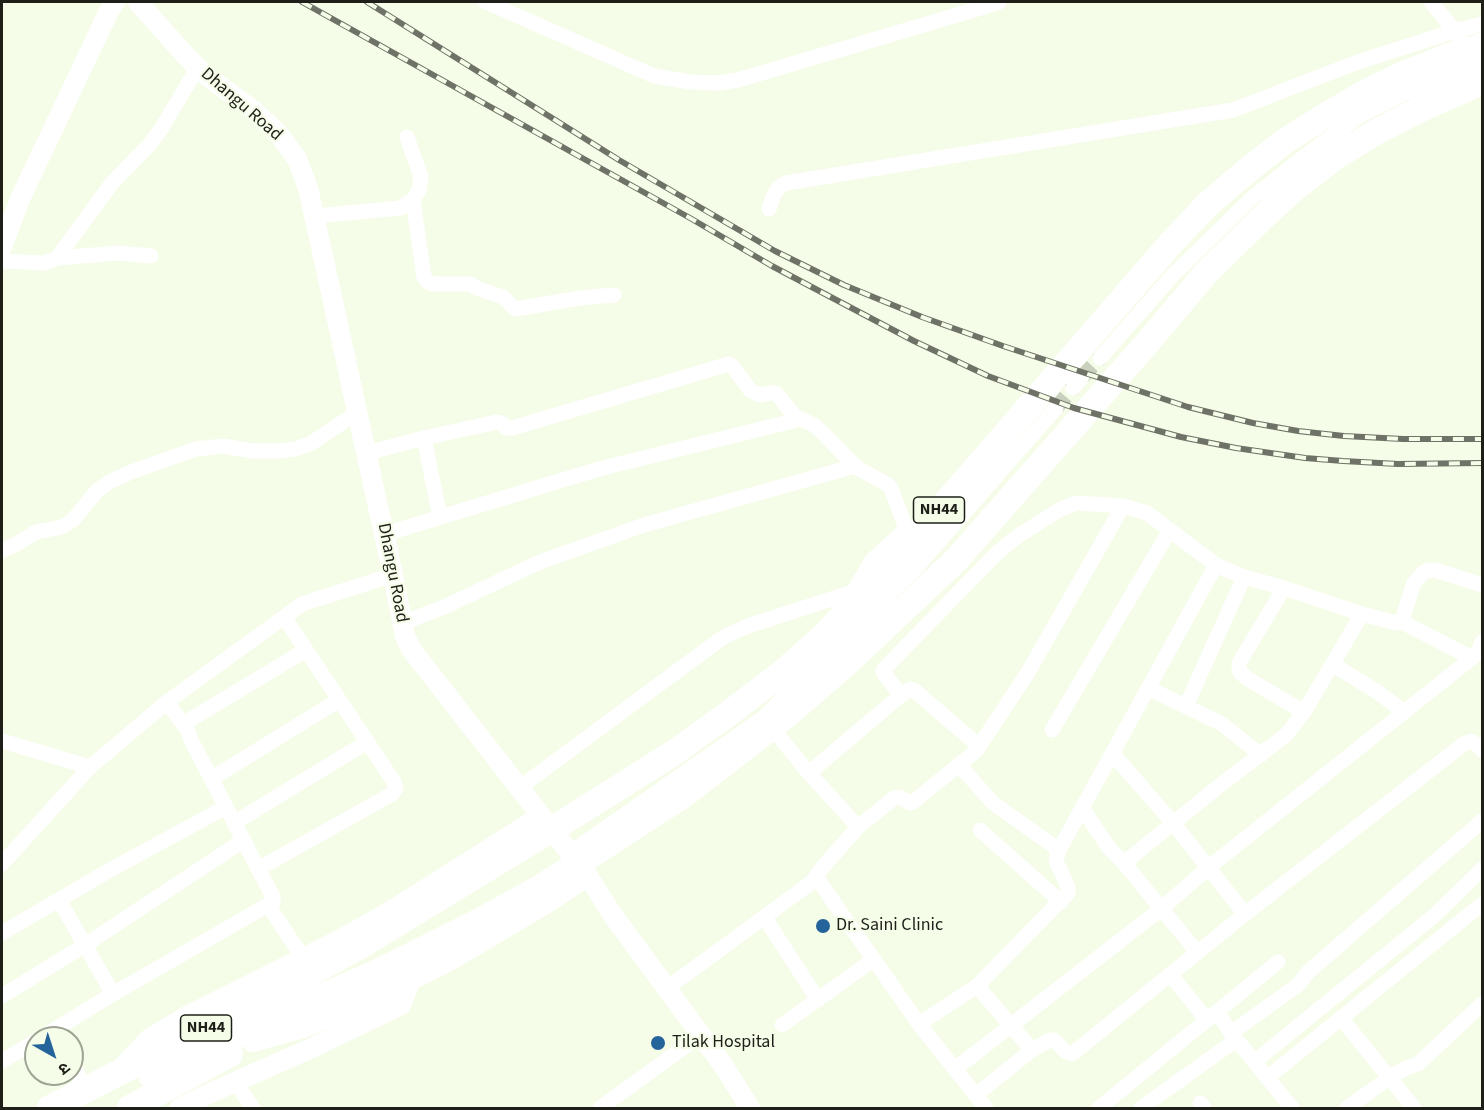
<!DOCTYPE html>
<meta charset="utf-8">
<style>
body{margin:0}
#map{position:relative;width:1484px;height:1110px;overflow:hidden;background:#f5fce8;font-family:"Source Sans 3","Noto Sans Devanagari",sans-serif}
canvas{display:block}
.frame{position:absolute;inset:0;border:3px solid #1d1f18;pointer-events:none}
.north{position:absolute;left:24px;top:1026px;width:60px;height:60px;box-sizing:border-box;background:#f5fce8;border:2px solid #9fa495;border-radius:50%;rotate:141deg;font-size:16px;font-weight:700;line-height:24px;text-align:center;color:#1d1f18}
.north::after{content:'';display:block;margin:auto;width:21px;height:27px;background:#25649b;clip-path:polygon(50% 0,100% 100%,50% 72%,0 100%)}
</style>
<div id="map">
<canvas width="1484" height="1110"></canvas>
<div class="frame"></div>
<div class="north">उ</div>
</div>
<script>
const g = document.querySelector('canvas').getContext('2d');
g.lineJoin = 'round';
const poly = rows => new Path2D(rows.map(r => 'M' + r).join(''));
function strokePath(path, color, width, dash) { g.strokeStyle = color; g.lineWidth = width; g.lineCap = dash ? 'butt' : 'round'; g.setLineDash(dash || []); g.stroke(path); }
function drawText(font, color, halo, rows, align = 'center') {
  g.font = font + ' "Source Sans 3",sans-serif'; g.lineWidth = 4.5; g.setLineDash([]); g.textBaseline = 'middle'; g.strokeStyle = halo; g.fillStyle = color; for (const [text, x, y, turn = 0] of rows) {
    g.save(); g.translate(x, y); g.rotate((+turn || 0) * Math.PI / 180); g.textAlign = isNaN(turn) ? turn : align; if (halo) g.strokeText(text, 0, 0); g.fillText(text, 0, 0); g.restore();
  }
}
const minorTunnel = poly([
 [1082,377,1100,358],
 [1056,408,1073,388]
]);
const minor = poly([
 [486,2,654,76,690,82,718,83,738,80,974,10,999,2],
 [1431,2,1459,36],
 [413,200,424,277,428,282,433,284,471,284,476,288,503,297,515,309,580,298,614,295],
 [769,209,774,195,779,187,786,183,1233,110,1358,62,1455,31,1482,24],
 [315,216,400,208,413,200,419,190,421,177,407,137],
 [57,258,118,253,151,256],
 [2,261,45,263,57,258,112,183,150,144,161,129,198,67],
 [1100,358,1172,276,1252,198,1305,156,1361,115,1406,93,1453,75,1480,62],
 [1073,388,1082,377],
 [424,438,440,517],
 [367,453,424,438,497,422,502,423,506,428,512,428,729,364,733,367,750,390,759,395,770,393,776,393,792,413,796,417,814,425,823,433,851,462,859,469,887,484,891,488,906,529,872,560,853,592,745,627,722,638,519,788],
 [385,534,599,469,801,419],
 [2,550,15,545,36,532,62,527,73,520,97,491,109,482,131,472,196,449,223,446,253,451,279,451,295,449,310,444,358,412],
 [1284,588,1239,663,1239,667,1240,672,1248,679,1304,712],
 [1400,621,1472,658],
 [402,623,444,607,540,562,644,525,855,466],
 [1332,664,1379,693,1404,712],
 [1148,688,1222,724,1261,755],
 [901,695,884,674,883,671,885,668,995,555,1009,543,1018,536,1059,510,1076,503,1123,506,1147,513,1216,565,1244,577,1284,588,1362,614,1396,623,1400,621,1403,617,1414,583,1424,572,1428,570,1435,570,1482,585],
 [1186,706,1244,577],
 [767,722,809,773,858,827],
 [183,724,306,650],
 [1052,730,1170,530],
 [2,741,90,767],
 [1112,753,1173,823,1245,914],
 [959,765,993,803,1059,850],
 [809,773,901,695,910,689,915,691,979,746],
 [211,779,339,700],
 [1082,808,1109,848,1124,863,1197,952],
 [234,823,367,742],
 [980,830,1061,902],
 [570,853,763,718,915,569,1056,408],
 [1124,863,1219,786,1286,735,1304,712,1362,614],
 [2,864,90,767,167,702,302,604,393,575],
 [258,869,392,794,396,788,394,782,284,617],
 [816,877,919,1024,986,1108],
 [59,900,113,994],
 [268,905,303,958],
 [765,918,818,1000],
 [2,933,110,870,226,807],
 [1170,974,1207,1020],
 [977,986,1032,1050],
 [666,989,812,882,822,868,858,827,894,798,899,797,910,803,913,802,976,751,1027,674,1123,506],
 [2,996,85,945,244,840],
 [1217,1012,1231,1033,1292,1108],
 [1341,1018,1414,1108],
 [919,1024,977,986,1068,893,1068,887,1057,863,1056,858,1059,850,1216,565],
 [782,1025,873,960],
 [1231,1033,1298,985,1307,973,1482,821],
 [41,1038,113,994,273,902,273,897,191,740,188,731,167,702],
 [2,1061,36,1041],
 [72,1061,85,1090],
 [1254,1062,1435,915,1482,869],
 [955,1069,1161,909,1208,868,1472,658,1479,650,1482,642],
 [1267,1078,1482,904],
 [235,1082,253,1108],
 [976,1095,1032,1050,1050,1040,1054,1040,1066,1052,1072,1054,1245,914,1465,743,1471,741,1477,745,1482,750],
 [1200,1103,1204,1108],
 [600,1108,701,1035],
 [1099,1108,1278,962],
 [1141,1108,1236,1040],
 [1347,1108,1389,1078,1406,1068,1418,1064,1482,1004]
]);
const tertiary = poly([
 [138,2,186,56,203,73,253,110,278,133,297,159,308,188,393,575,405,636,411,649,588,876,612,914,723,1065,750,1108],
 [2,247,20,199,108,13,115,2],
 [252,1042,303,1028,334,1016,384,994,453,959,546,904,588,876],
 [125,1064,150,1038,185,1017,339,940,389,912,541,816],
 [180,1108,210,1093,314,1047,401,1005,411,980]
]);
const trunk = poly([
 [151,1075,207,1048,380,971,478,922,540,888,685,794,787,715,849,661,956,560,1148,342,1206,273,1260,220,1295,188,1334,158,1376,132,1423,108,1482,82],
 [50,1108,261,1000,362,945,567,820,675,752,724,717,782,673,825,635,911,543,1172,242,1209,203,1248,170,1285,141,1325,116,1368,91,1408,72,1446,57,1482,46],
 [130,1108,230,1054]
]);
const rail = poly([
 [302,2,690,218,772,266,914,341,988,376,1074,408,1181,437,1236,448,1305,458,1343,461,1398,464,1482,463],
 [367,2,619,160,775,251,844,285,922,317,1003,346,1188,407,1253,423,1298,431,1344,436,1403,439,1482,439]
]);
const markers = [
 [823,926,8,"#25649b"],
 [658,1043,8,"#25649b"]
];
const shields = [
 [939,510,51],
 [206,1028,51]
];
const shieldNames = [
 ["NH44",939,510],
 ["NH44",206,1028]
];
const streetNames = [
 ["Dhangu Road",241,105,41],
 ["Dhangu Road",392,573,79]
];
const poiNames = [
 ["Dr. Saini Clinic",836,926],
 ["Tilak Hospital",672,1043]
];
strokePath(minorTunnel, '#cad0be', 15, [15, 8]);
strokePath(minor, '#fff', 15);
strokePath(tertiary, '#fff', 20);
strokePath(trunk, '#fff', 26);
strokePath(rail, '#6f7367', 6);
strokePath(rail, '#f5fce8', 4, [11]);
for (const [x, y, r, color] of markers) { const dot = new Path2D(); dot.arc(x, y, r, 0, 2 * Math.PI); g.fillStyle = color; g.fill(dot); strokePath(dot, '#f5fce8', 2); }
for (const [x, y, w] of shields) { const box = new Path2D(); box.roundRect(x - w / 2, y - 13, w, 26, 4.5); g.fillStyle = '#f5fce8'; g.fill(box); strokePath(box, '#1d1f18', 1.5); }
drawText('bold 16px', '#1d1f18', null, shieldNames);
drawText('18px', '#1d1f18', '#f5fce8', streetNames);
drawText('18px', '#1d1f18', '#f5fce8', poiNames, 'left');
</script>
